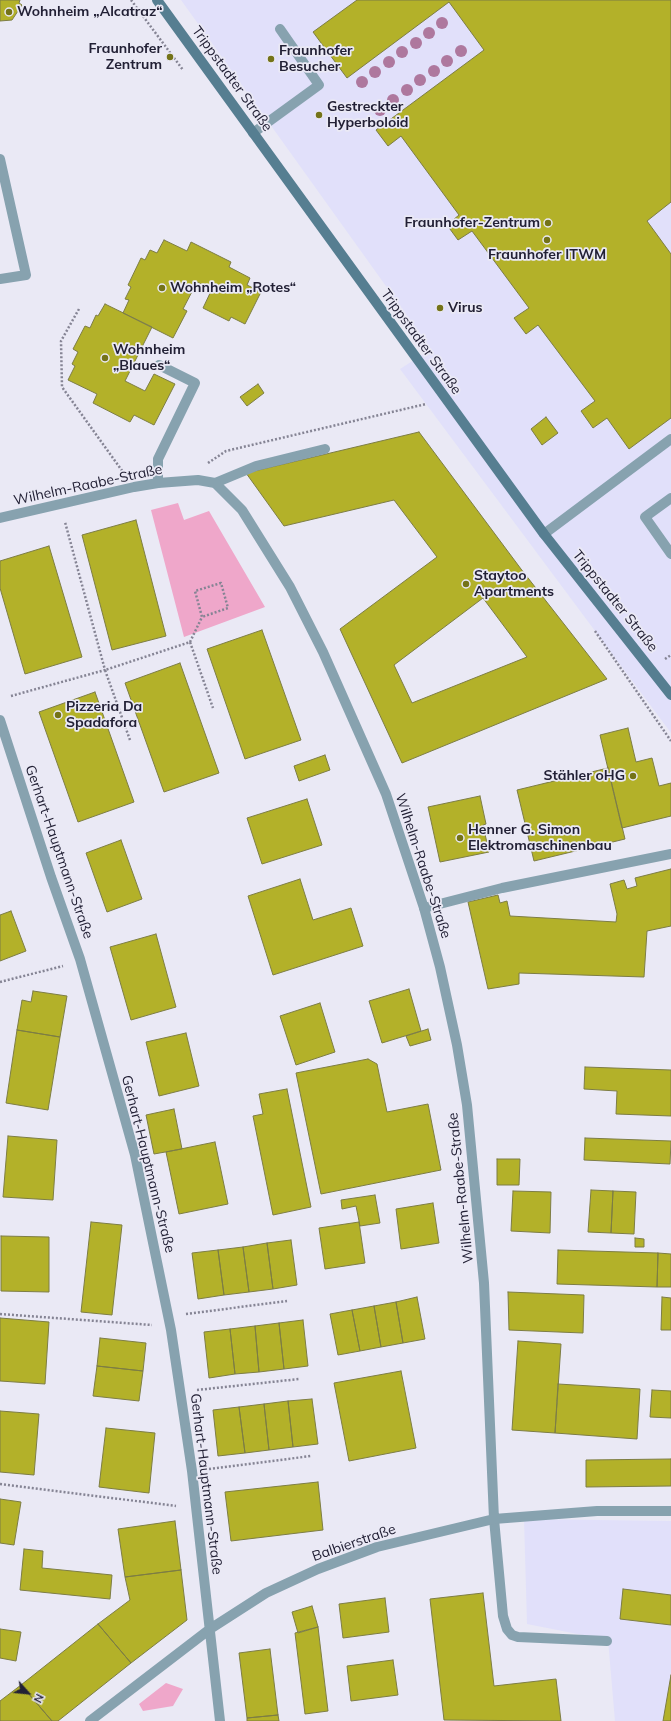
<!DOCTYPE html>
<meta charset="utf-8">
<style>
body{margin:0}
#map{position:relative;width:671px;height:1721px;overflow:hidden;background:#eae9f5;font-family:Mulish,sans-serif}
canvas{display:block}
.north{position:absolute;left:8px;top:1673px;width:40px;height:40px;-webkit-text-stroke:3px #eae9f5;paint-order:stroke;rotate:117deg;font-size:11px;font-weight:700;line-height:16px;text-align:center;color:#222035}
.north::after{content:'';display:block;margin:auto;width:14px;height:18px;background:#222035;clip-path:polygon(50% 0,100% 100%,50% 72%,0 100%)}
</style>
<div id="map">
<canvas width="671" height="1721"></canvas>
<div class="north">N</div>
</div>
<script>
const g = document.querySelector('canvas').getContext('2d');
g.lineJoin = 'round';
function fillPath(path, color) { g.fillStyle = color; g.fill(path, 'evenodd'); }
const poly = rows => new Path2D(rows.map(r => 'M' + r).join(''));
function strokePath(path, color, width, dash) { g.strokeStyle = color; g.lineWidth = width; g.lineCap = dash ? 'butt' : 'round'; g.setLineDash(dash || []); g.stroke(path); }
function drawText(font, color, halo, rows, align = 'center') {
  g.font = font + ' Mulish,sans-serif'; g.lineWidth = 3.5; g.setLineDash([]); g.textBaseline = 'middle'; g.strokeStyle = halo; g.fillStyle = color; for (const [text, x, y, turn = 0] of rows) {
    g.save(); g.translate(x, y); g.rotate((+turn || 0) * Math.PI / 180); g.textAlign = isNaN(turn) ? turn : align; if (halo) g.strokeText(text, 0, 0); g.fillText(text, 0, 0); g.restore();
  }
}
const built = poly([
 [181,0,671,0,671,733,400,369,431,349],
 [524,1519,671,1521,671,1721,615,1721,608,1640,527,1624]
]);
const green = poly([
 [178,503,184,520,209,511,265,607,184,637,151,510],
 [166,1683,183,1689,173,1706,143,1711,139,1704]
]);
const building = poly([
 [0,0,20,0,19,3,22,5,12,20,0,21,0,0],
 [357,0,671,0,671,202,647,221,671,254,671,418,629,449,607,418,593,428,581,411,595,401,538,325,526,334,514,318,529,308,472,231,458,240,447,225,459,215,401,136,388,146,376,130,484,50,449,2,347,78,313,32,357,0],
 [164,240,187,251,191,242,231,262,229,267,250,278,247,285,261,292,245,324,231,317,229,321,203,308,212,289,197,282,183,309,187,311,173,338,123,313,129,300,125,299,131,287,128,285,141,258,145,260,150,250,157,253,164,240],
 [105,304,152,327,125,381,145,391,154,374,175,384,154,425,134,415,130,422,93,403,97,394,68,380,75,366,72,364,78,352,73,349,85,326,90,328,96,315,98,316,105,304],
 [258,384,264,393,247,406,240,397,258,384],
 [546,417,558,433,542,445,531,429,546,417],
 [419,432,521,569,607,679,402,763,340,629,437,557,394,500,284,526,246,473,419,432],
 [483,598,527,657,412,703,394,665,483,598],
 [136,520,166,636,112,650,82,535,136,520],
 [49,546,82,657,25,674,0,588,0,561,49,546],
 [262,630,301,740,245,759,207,649,262,630],
 [180,663,219,773,164,792,125,683,180,663],
 [95,692,134,802,78,822,39,712,95,692],
 [628,728,636,762,652,758,659,786,671,783,671,816,622,828,600,735,628,728],
 [325,755,330,770,299,781,294,766,325,755],
 [608,768,625,839,534,861,517,790,608,768],
 [480,796,486,824,483,825,489,852,440,862,428,807,480,796],
 [307,799,322,845,262,864,247,818,307,799],
 [121,840,142,899,107,912,86,853,121,840],
 [671,869,671,926,647,931,644,977,519,973,519,984,488,989,468,902,498,895,500,903,507,901,510,916,616,922,617,914,610,884,624,880,627,889,637,886,635,878,671,869],
 [300,879,313,920,351,908,363,946,273,975,248,896,300,879],
 [11,911,26,951,0,961,0,915,11,911],
 [156,934,176,1007,131,1020,110,947,156,934],
 [409,989,421,1031,382,1043,369,1001,409,989],
 [33,991,67,996,60,1037,17,1030,22,1000,31,1002,33,991],
 [320,1003,335,1052,296,1065,280,1016,320,1003],
 [428,1029,431,1040,410,1046,406,1036,428,1029],
 [17,1030,60,1037,48,1110,6,1103,17,1030],
 [186,1033,199,1086,159,1096,146,1042,186,1033],
 [368,1059,377,1064,387,1112,428,1104,441,1170,321,1194,296,1073,368,1059],
 [585,1067,671,1070,671,1116,616,1114,617,1091,584,1089,585,1067],
 [287,1089,311,1207,273,1215,253,1116,263,1114,259,1094,287,1089],
 [174,1109,182,1149,154,1154,146,1115,174,1109],
 [8,1136,57,1140,53,1200,3,1197,8,1136],
 [585,1138,671,1141,670,1164,584,1160,585,1138],
 [215,1142,228,1204,179,1214,166,1152,215,1142],
 [497,1159,520,1159,519,1185,497,1185,497,1159],
 [591,1190,613,1191,611,1233,588,1232,591,1190],
 [513,1191,551,1192,550,1233,511,1231,513,1191],
 [613,1191,636,1192,634,1234,611,1233,613,1191],
 [375,1195,380,1223,360,1226,356,1206,342,1209,341,1200,375,1195],
 [433,1203,439,1243,401,1249,396,1209,433,1203],
 [91,1222,122,1225,112,1315,81,1312,91,1222],
 [359,1222,365,1263,325,1269,319,1228,359,1222],
 [1,1236,49,1237,49,1292,1,1291,1,1236],
 [635,1238,644,1239,644,1247,635,1247,635,1238],
 [291,1240,297,1285,273,1289,267,1243,291,1240],
 [267,1243,273,1289,249,1292,243,1247,267,1243],
 [243,1247,249,1292,224,1295,218,1250,243,1247],
 [218,1250,224,1295,198,1299,192,1253,218,1250],
 [558,1250,658,1253,657,1287,557,1284,558,1250],
 [658,1253,671,1254,671,1287,657,1287,658,1253],
 [508,1292,584,1295,583,1333,509,1330,508,1292],
 [417,1297,425,1339,403,1343,396,1302,417,1297],
 [662,1297,671,1298,671,1330,661,1330,662,1297],
 [396,1302,403,1343,381,1347,374,1306,396,1302],
 [374,1306,381,1347,360,1351,352,1310,374,1306],
 [352,1310,360,1351,338,1355,330,1314,352,1310],
 [0,1318,49,1322,45,1384,0,1381,0,1318],
 [303,1320,308,1366,284,1369,279,1323,303,1320],
 [279,1323,284,1369,259,1372,255,1326,279,1323],
 [255,1326,259,1372,235,1374,230,1329,255,1326],
 [230,1329,235,1374,209,1378,204,1332,230,1329],
 [100,1338,146,1343,143,1371,97,1366,100,1338],
 [518,1341,561,1344,555,1433,512,1430,518,1341],
 [97,1366,143,1371,139,1401,93,1396,97,1366],
 [401,1371,416,1448,349,1461,334,1383,401,1371],
 [558,1384,640,1389,637,1439,555,1433,558,1384],
 [652,1390,671,1391,671,1418,650,1417,652,1390],
 [312,1399,318,1444,293,1447,288,1401,312,1399],
 [288,1401,293,1447,269,1450,264,1404,288,1401],
 [264,1404,269,1450,245,1453,239,1407,264,1404],
 [239,1407,245,1453,218,1456,213,1410,239,1407],
 [0,1411,39,1414,34,1475,0,1472,0,1411],
 [106,1428,155,1433,149,1493,99,1487,106,1428],
 [671,1459,671,1486,586,1487,586,1460,671,1459],
 [318,1482,323,1530,231,1541,225,1492,318,1482],
 [0,1499,21,1502,14,1545,0,1543,0,1499],
 [175,1521,181,1570,125,1577,118,1529,175,1521],
 [24,1549,43,1551,42,1568,112,1575,110,1599,20,1590,24,1549],
 [181,1570,187,1620,131,1663,98,1624,130,1600,125,1577,181,1570],
 [623,1589,671,1595,671,1625,620,1619,623,1589],
 [483,1593,494,1686,556,1679,561,1721,444,1720,430,1599,483,1593],
 [385,1598,389,1632,343,1638,339,1604,385,1598],
 [312,1606,318,1627,298,1633,292,1612,312,1606],
 [98,1624,131,1663,58,1721,52,1721,21,1685,98,1624],
 [318,1627,328,1711,305,1714,295,1633,318,1627],
 [0,1629,21,1632,16,1661,0,1658,0,1629],
 [270,1649,278,1715,247,1718,239,1653,270,1649],
 [393,1660,398,1695,351,1701,347,1666,393,1660],
 [671,1675,671,1721,663,1721,671,1675],
 [21,1685,52,1721,0,1721,0,1701,21,1685],
 [278,1715,279,1721,247,1721,247,1718,278,1715]
]);
const path = poly([
 [131,0,183,70],
 [79,309,61,341,62,387,123,472],
 [208,463,226,451,426,404],
 [595,631,671,741],
 [190,642,202,617,195,591,221,583,228,608,202,617],
 [665,659,671,655],
 [11,696,105,670,65,522],
 [130,740,105,670,190,642,213,708],
 [0,982,63,966],
 [0,1314,152,1325],
 [186,1314,287,1301],
 [197,1390,299,1379],
 [209,1469,311,1456],
 [0,1484,176,1506]
]);
const service = poly([
 [253,133,319,85,280,29],
 [0,159,26,275,0,279],
 [158,483,158,459,195,383,159,365],
 [215,483,256,466,325,449],
 [671,498,645,517,671,554],
 [544,534,671,439],
 [424,908,502,888,671,854],
 [494,1519,503,1616,507,1629,512,1635,518,1637,607,1641]
]);
const minor = poly([
 [0,518,134,487,158,483,198,480,215,483,242,510,290,587,323,652,386,794,424,908,440,967,457,1045,467,1105,484,1283,494,1519],
 [0,720,51,877,80,959,135,1155,171,1330,192,1471,220,1721],
 [90,1721,210,1629,266,1593,318,1569,377,1547,494,1519,597,1511,671,1511]
]);
const secondary = poly([
 [157,0,544,534,671,695]
]);
const trees = [
 [442,23],
 [429,33],
 [416,43],
 [461,51],
 [402,52],
 [447,61],
 [389,62],
 [434,71],
 [375,72],
 [420,80],
 [362,82],
 [407,90],
 [393,100],
 [380,110]
];
const markers = [
 [9,12,4,"#747318"],
 [170,57,4,"#747318"],
 [271,59,4,"#747318"],
 [319,115,4,"#747318"],
 [548,223,4,"#747318"],
 [547,240,4,"#747318"],
 [162,288,4,"#747318"],
 [440,308,4,"#747318"],
 [105,358,4,"#747318"],
 [466,584,4,"#747318"],
 [58,715,4,"#747318"],
 [633,776,4,"#747318"],
 [460,838,4,"#747318"]
];
const poiNames = [
 ["Wohnheim „Alcatraz“",17,12],
 ["Fraunhofer",162,49,"right"],
 ["Zentrum",162,65,"right"],
 ["Fraunhofer",279,51],
 ["Besucher",279,67],
 ["Gestreckter",327,107],
 ["Hyperboloid",327,123],
 ["Fraunhofer-Zentrum",540,223,"right"],
 ["Fraunhofer ITWM",547,255,"center"],
 ["Wohnheim „Rotes“",170,288],
 ["Virus",448,308],
 ["Wohnheim",113,350],
 ["„Blaues“",113,366],
 ["Staytoo",474,576],
 ["Apartments",474,592],
 ["Pizzeria Da",66,707],
 ["Spadafora",66,723],
 ["Stähler oHG",625,776,"right"],
 ["Henner G. Simon",468,830],
 ["Elektromaschinenbau",468,846]
];
const streetNames = [
 ["Trippstadter Straße",232,79,54],
 ["Trippstadter Straße",421,342,54],
 ["Wilhelm-Raabe-Straße",88,485,-12],
 ["Trippstadter Straße",615,601,51],
 ["Gerhart-Hauptmann-Straße",59,852,71],
 ["Wilhelm-Raabe-Straße",423,866,72],
 ["Gerhart-Hauptmann-Straße",148,1164,76],
 ["Wilhelm-Raabe-Straße",461,1188,-96],
 ["Gerhart-Hauptmann-Straße",206,1484,83],
 ["Balbierstraße",354,1543,-19]
];
fillPath(built, '#e1e0fa');
fillPath(green, '#efa7ca');
fillPath(building, '#b3b129');
strokePath(building, '#7d7d44', 1);
strokePath(path, '#858494', 2.5, [2, 2]);
strokePath(service, '#87a2af', 10);
strokePath(minor, '#87a2af', 10);
strokePath(secondary, '#567e91', 10);
g.fillStyle = '#ae789e';
for (const [x, y] of trees) { g.beginPath(); g.arc(x, y, 6, 0, 2 * Math.PI); g.fill(); }
for (const [x, y, r, color] of markers) { const dot = new Path2D(); dot.arc(x, y, r, 0, 2 * Math.PI); g.fillStyle = color; g.fill(dot); strokePath(dot, '#eae9f5', 1.5); }
drawText('bold 14px', '#222035', '#eae9f5', poiNames, 'left');
drawText('14px', '#222035', '#eae9f5', streetNames);
</script>
